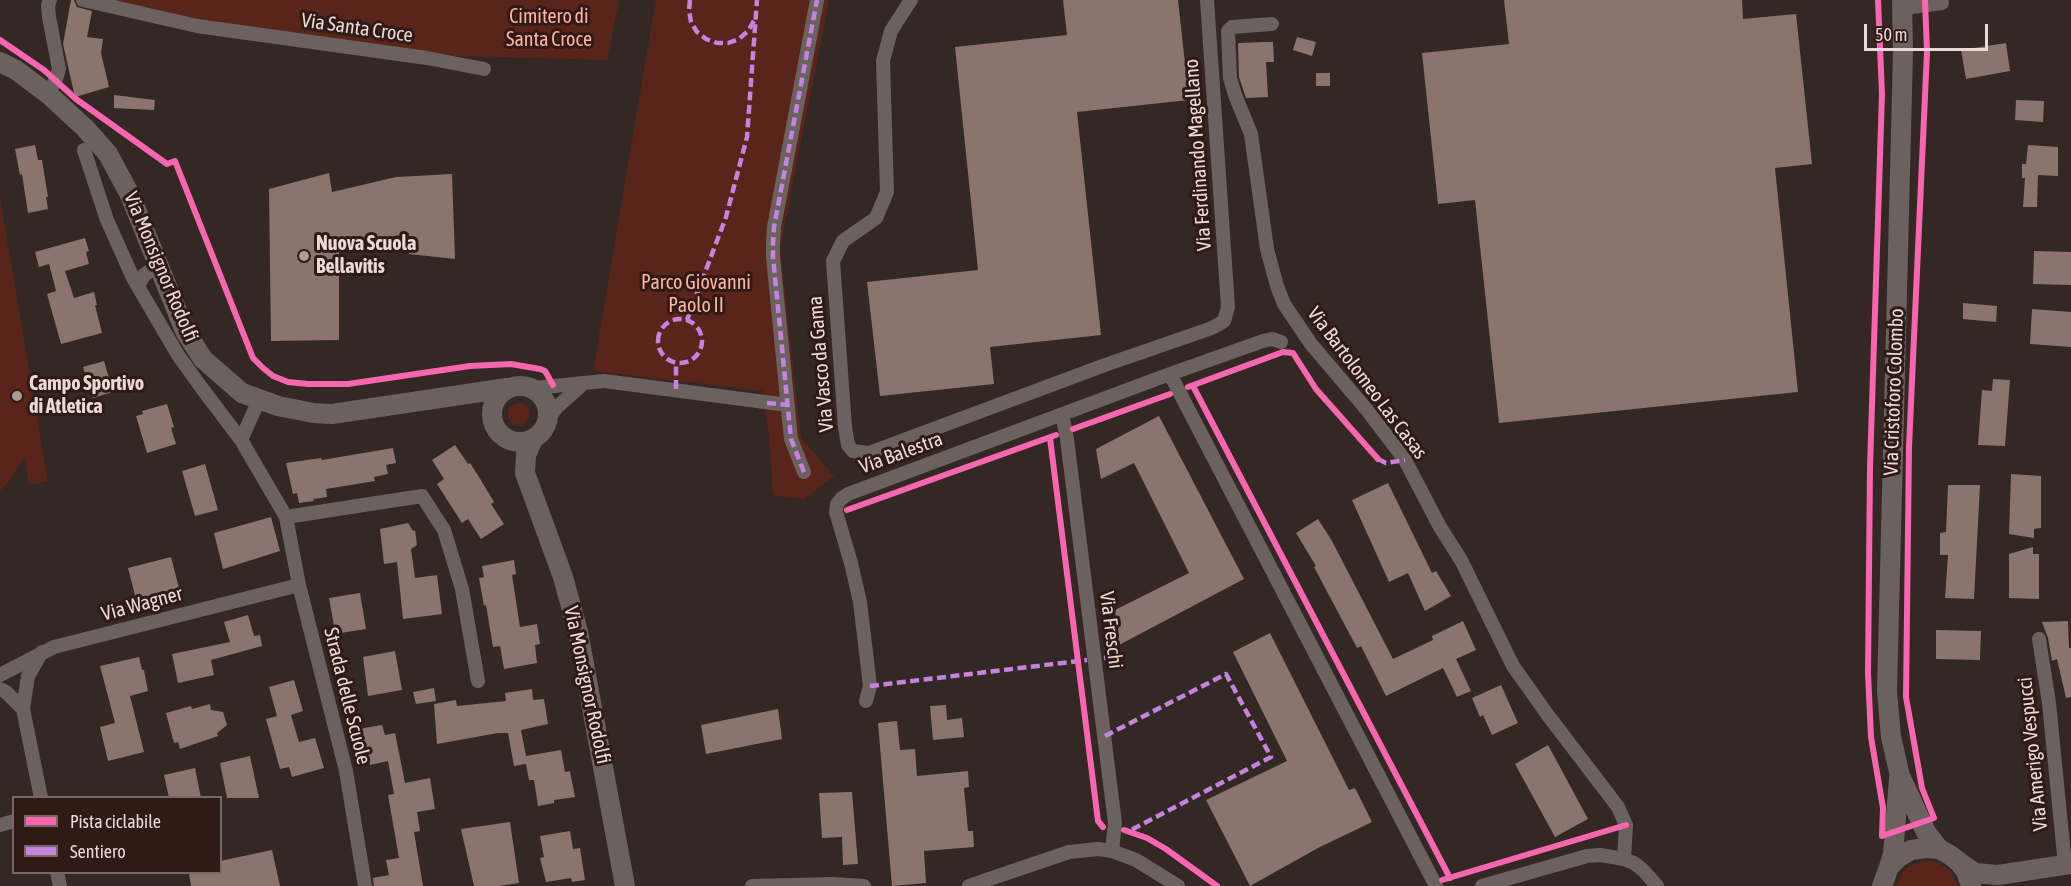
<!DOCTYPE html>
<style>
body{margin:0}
#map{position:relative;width:2071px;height:886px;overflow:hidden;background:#342825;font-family:"Asap Condensed",sans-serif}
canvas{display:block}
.legend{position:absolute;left:12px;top:796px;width:210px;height:78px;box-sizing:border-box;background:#301a15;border:2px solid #7a6763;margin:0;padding:8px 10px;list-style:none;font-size:18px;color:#eadad7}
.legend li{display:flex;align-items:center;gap:12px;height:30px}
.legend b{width:30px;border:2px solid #7a6763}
.scale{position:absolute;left:1864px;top:24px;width:124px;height:27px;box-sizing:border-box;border:3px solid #eadad7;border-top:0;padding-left:8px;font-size:18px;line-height:21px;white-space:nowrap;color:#eadad7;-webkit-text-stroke:4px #301a15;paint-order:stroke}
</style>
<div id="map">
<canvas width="2071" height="886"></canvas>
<ul class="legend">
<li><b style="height:8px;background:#f766af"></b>Pista ciclabile</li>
<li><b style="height:8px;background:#c483df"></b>Sentiero</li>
</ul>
<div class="scale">50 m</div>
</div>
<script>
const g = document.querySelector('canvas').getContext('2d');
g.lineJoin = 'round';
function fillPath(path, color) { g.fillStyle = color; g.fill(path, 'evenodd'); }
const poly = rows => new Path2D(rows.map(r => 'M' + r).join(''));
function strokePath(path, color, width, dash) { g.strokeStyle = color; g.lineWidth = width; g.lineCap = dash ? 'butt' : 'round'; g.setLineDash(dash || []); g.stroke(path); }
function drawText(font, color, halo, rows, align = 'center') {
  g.font = font + ' "Asap Condensed",sans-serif'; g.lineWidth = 6; g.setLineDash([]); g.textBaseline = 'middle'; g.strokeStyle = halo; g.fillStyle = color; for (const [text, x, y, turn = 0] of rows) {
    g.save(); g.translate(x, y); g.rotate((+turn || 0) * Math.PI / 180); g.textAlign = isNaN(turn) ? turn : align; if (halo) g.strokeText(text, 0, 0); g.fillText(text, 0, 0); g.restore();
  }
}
const green = poly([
 [100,0,619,0,607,60,432,55,199,24],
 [656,0,829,0,780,249,801,438,834,476,804,499,773,495,770,446,763,391,593,371],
 [0,199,48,481,29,485,24,457,12,477,0,491],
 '508 414a11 11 0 1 1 22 0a11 11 0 1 1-22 0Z',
 [1922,861,1932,861,1942,865,1950,871,1958,886,1896,886,1903,871,1912,864]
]);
const building = poly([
 [71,0,74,0,77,7,92,11,87,37,103,39,101,53,109,87,75,97,63,44],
 [1063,0,1178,0,1189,100,1077,112,1101,335,990,347,994,384,880,396,867,282,978,270,955,47,1067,35],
 [1504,0,1742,0,1743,19,1796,14,1812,164,1775,168,1798,392,1499,423,1475,200,1438,204,1422,53,1509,44],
 [1297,37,1316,42,1312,56,1293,50],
 [1264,42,1273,42,1274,62,1266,62,1268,97,1246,98,1239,77,1238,43],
 [2006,43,2010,71,1966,79,1961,50],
 [1316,73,1330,73,1330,86,1316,86],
 [114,95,155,100,154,110,114,108],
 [2016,100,2044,101,2043,122,2015,120],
 [35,145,38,160,42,160,48,197,46,197,48,209,28,213,22,174,20,175,15,149],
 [2028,145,2058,147,2058,176,2038,175,2037,207,2023,207,2025,178,2022,178,2022,164,2026,164],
 [329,173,332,192,396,177,452,174,455,259,409,254,409,233,339,247,339,340,271,341,269,189],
 [85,238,89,251,86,252,89,264,65,271,74,298,94,292,97,305,95,305,102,333,61,344,47,294,56,291,49,264,39,267,35,252],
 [2034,251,2071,252,2071,285,2033,284],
 [1963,303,1997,306,1996,322,1963,319],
 [2032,309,2071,312,2071,347,2030,344],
 [104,361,113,392,93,398,83,367],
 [1993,379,2010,380,2005,446,1978,445,1982,390,1992,391],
 [167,404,174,427,171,428,176,444,147,453,136,416,143,414,142,411],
 [1159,416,1244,579,1119,645,1115,610,1189,573,1134,463,1101,479,1096,449],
 [455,445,468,464,470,463,479,477,494,502,491,504,504,524,481,539,468,519,462,523,437,484,444,479,432,460],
 [393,448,396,463,386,465,388,474,374,477,375,481,326,489,327,497,313,499,314,501,299,503,297,493,293,494,286,463,321,458,322,460],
 [205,464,218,510,195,516,182,471],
 [2011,474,2041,476,2041,528,2034,529,2034,538,2009,534],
 [1388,483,1432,573,1436,571,1451,596,1425,611,1408,573,1389,582,1352,500],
 [1948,485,1980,485,1974,599,1945,598,1948,555,1940,555,1940,533,1946,532],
 [271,517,280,551,223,569,214,533],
 [1318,519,1332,541,1393,659,1433,640,1432,636,1463,621,1476,650,1456,659,1471,691,1457,697,1443,668,1386,696,1361,646,1357,648,1314,567,1316,566,1296,533],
 [408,523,413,531,415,530,417,545,411,549,415,578,437,575,442,614,403,619,397,562,384,564,380,529],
 [2033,547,2033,554,2039,554,2039,599,2009,598,2009,554],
 [171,557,179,588,136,599,128,568],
 [514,560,516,574,512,575,520,627,537,624,540,644,535,645,537,663,504,669,500,646,493,647,486,605,484,606,479,578,484,577,482,566],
 [360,593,366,629,340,633,339,625,334,626,329,598],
 [248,615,254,636,260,635,262,646,211,660,214,675,178,683,172,654,230,642,224,622],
 [2068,621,2069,648,2071,648,2071,697,2066,698,2057,659,2052,661,2048,638,2042,622],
 [1936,630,1981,631,1980,660,1936,659],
 [1270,633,1349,790,1355,788,1372,822,1318,848,1250,886,1206,800,1287,761,1233,652],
 [395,651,402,690,368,696,363,657],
 [139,657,142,670,144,670,148,691,130,696,144,752,108,761,100,727,115,723,100,666],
 [294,680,303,711,291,715,299,742,315,738,324,768,292,777,289,767,280,769,266,719,277,716,269,687],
 [1501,685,1518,723,1492,735,1483,715,1480,717,1472,698],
 [434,688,436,701,416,704,413,692],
 [532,689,533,700,544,699,548,724,521,730,526,756,561,750,565,772,570,771,575,797,554,800,554,803,538,806,534,780,529,780,526,764,514,766,508,733,498,733,437,744,434,704,456,700,457,706,506,701,505,693],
 [210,704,211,710,223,712,227,725,217,733,218,736,180,749,178,742,174,743,166,713,191,706,192,709],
 [946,705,947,720,962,718,964,737,933,740,930,706],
 [778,709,782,739,706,754,701,725],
 [897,721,900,750,915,749,917,776,968,771,969,787,964,788,968,831,973,831,974,847,924,851,926,883,892,886,878,723],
 [382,725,385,735,395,733,405,783,430,778,435,809,417,812,420,831,414,832,423,886,374,886,373,878,389,875,386,860,399,858,388,795,394,794,388,761,370,765,367,751,364,752,359,729],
 [1548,745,1588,819,1555,837,1515,764],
 [250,756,259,798,227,798,220,763],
 [195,768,201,798,169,798,164,775],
 [852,792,858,864,843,865,842,837,822,838,819,793],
 [510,822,519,883,499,886,474,886,461,829],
 [570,831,573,849,580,848,585,880,572,882,571,878,546,882,540,858,544,857,540,836],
 [272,850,280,886,191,886,189,873,220,873,220,861]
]);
const street = poly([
 [83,0,197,26,427,58,484,69],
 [911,0,891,31,883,61,887,192,876,218,843,241,833,261,845,427,848,445,853,451,869,453,1105,365,1212,328,1224,321,1228,307,1207,0],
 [1903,8,1942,3],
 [1272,24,1232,27,1228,31,1230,78,1235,95,1251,134,1267,249,1277,286,1284,304,1311,344,1367,410,1405,460,1440,527,1461,560,1513,666,1547,714,1618,807,1626,825,1624,859],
 [48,94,56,79,59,69,49,17,48,5,50,0],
 [84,150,107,220,133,278,178,355,198,383,241,440,286,517,299,585,346,771,365,886],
 [138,286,144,275,158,265],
 [1170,374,1263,341,1272,339,1281,342],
 [534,388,604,381,788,405],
 [1062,414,1067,439,1115,823,1112,851],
 [548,419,557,407,584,383],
 [241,440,259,400],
 [804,472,791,439,773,257,773,243,774,227,817,0],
 [286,517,422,496,444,530,462,589,478,681],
 [2039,639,2049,703,2065,865],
 [0,675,54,647,299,585],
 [0,689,6,692,23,709],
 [866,701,870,686,860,602,851,563,836,512,837,504,841,499,848,494,1170,374,1436,886],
 [41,798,23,709,28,676,42,652],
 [0,825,14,821],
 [57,872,60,886],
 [752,886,833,884,864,886],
 [969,886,1069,852,1098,849,1112,851,1136,860,1178,886],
 [1482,886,1587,856,1600,855,1624,859,1634,863,1643,870,1657,886]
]);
const secondary = poly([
 [1902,0,1903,52,1887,691,1891,737,1900,776,1926,832,1939,849],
 [0,62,16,70,48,94,85,128,108,154,130,195,185,331,203,359,242,393,278,406,313,413,332,414,507,388],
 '492 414a28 28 0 1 1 56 0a28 28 0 1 1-56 0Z',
 [533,439,526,455,525,473,563,577,578,632,625,886],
 [1959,862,1975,873,1998,875,2071,864],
 [1889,867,1893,854,1899,779],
 [1882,886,1889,867,1899,857,1911,850,1925,848,1939,849,1950,855,1959,862,1966,871,1971,886]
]);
const quiet = poly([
 [690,0,689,10,691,22,697,32,706,39,717,43,728,43,739,39,748,31,755,19],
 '658 341a22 22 0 1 1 44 0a22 22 0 1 1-44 0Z',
 [687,320,726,217,747,137,757,0],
 [676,389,676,364],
 [767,403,788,405],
 [1378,459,1386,463,1405,460],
 [804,472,791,439,773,257,773,243,774,227,817,0],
 [1104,658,1110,657],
 [870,686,1087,660],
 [1105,736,1226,674,1271,757,1129,831]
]);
const cycleway = poly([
 [1878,0,1882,94,1870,467,1868,673,1871,737,1883,808,1882,836,1934,818,1922,788,1906,697,1909,447,1927,52,1925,0],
 [0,40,44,70,76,99,167,164,175,161,253,358,263,368,273,376,288,382,308,384,348,384,470,366,511,364,540,369,545,371,553,385],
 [1193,386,1450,878],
 [1188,387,1283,352,1293,353,1316,389,1378,459],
 [1073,429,1170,394],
 [1050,438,1098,821,1103,827],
 [847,510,1056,435],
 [1124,830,1147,838,1166,849,1217,886],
 [1442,880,1626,825]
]);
const markers = [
 [304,256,6,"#aa9c99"],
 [17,396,6,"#aa9c99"]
];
const parkNames = [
 ["Cimitero di",549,17],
 ["Santa Croce",549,40],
 ["Parco Giovanni",696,283],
 ["Paolo II",696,306]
];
const streetNames = [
 ["Via Santa Croce",357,28,8],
 ["Via Ferdinando Magellano",1198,155,-94],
 ["Via Monsignor Rodolfi",161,267,67],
 ["Via Vasco da Gama",821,364,-95],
 ["Via Bartolomeo Las Casas",1367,383,53],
 ["Via Cristoforo Colombo",1894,392,-88],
 ["Via Balestra",901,453,-20],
 ["Via Wagner",142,604,-15],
 ["Via Freschi",1111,630,83],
 ["Via Monsignor Rodolfi",587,685,78],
 ["Strada delle Scuole",347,696,76],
 ["Via Amerigo Vespucci",2033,754,-96]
];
const poiNames = [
 ["Nuova Scuola",316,244],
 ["Bellavitis",316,267],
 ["Campo Sportivo",29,384],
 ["di Atletica",29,407]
];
fillPath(green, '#59251b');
fillPath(building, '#8b736e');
strokePath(street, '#6b6260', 14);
strokePath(secondary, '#6b6260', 20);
strokePath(quiet, '#c483df', 4.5, [9, 4.5]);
strokePath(cycleway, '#f766af', 6);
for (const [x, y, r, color] of markers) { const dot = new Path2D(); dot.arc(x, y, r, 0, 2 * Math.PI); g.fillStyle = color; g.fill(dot); strokePath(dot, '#301a15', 2); }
drawText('20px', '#ffb3a2', '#301a15', parkNames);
drawText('20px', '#eadad7', '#301a15', streetNames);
drawText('bold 20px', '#eadad7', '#301a15', poiNames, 'left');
</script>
